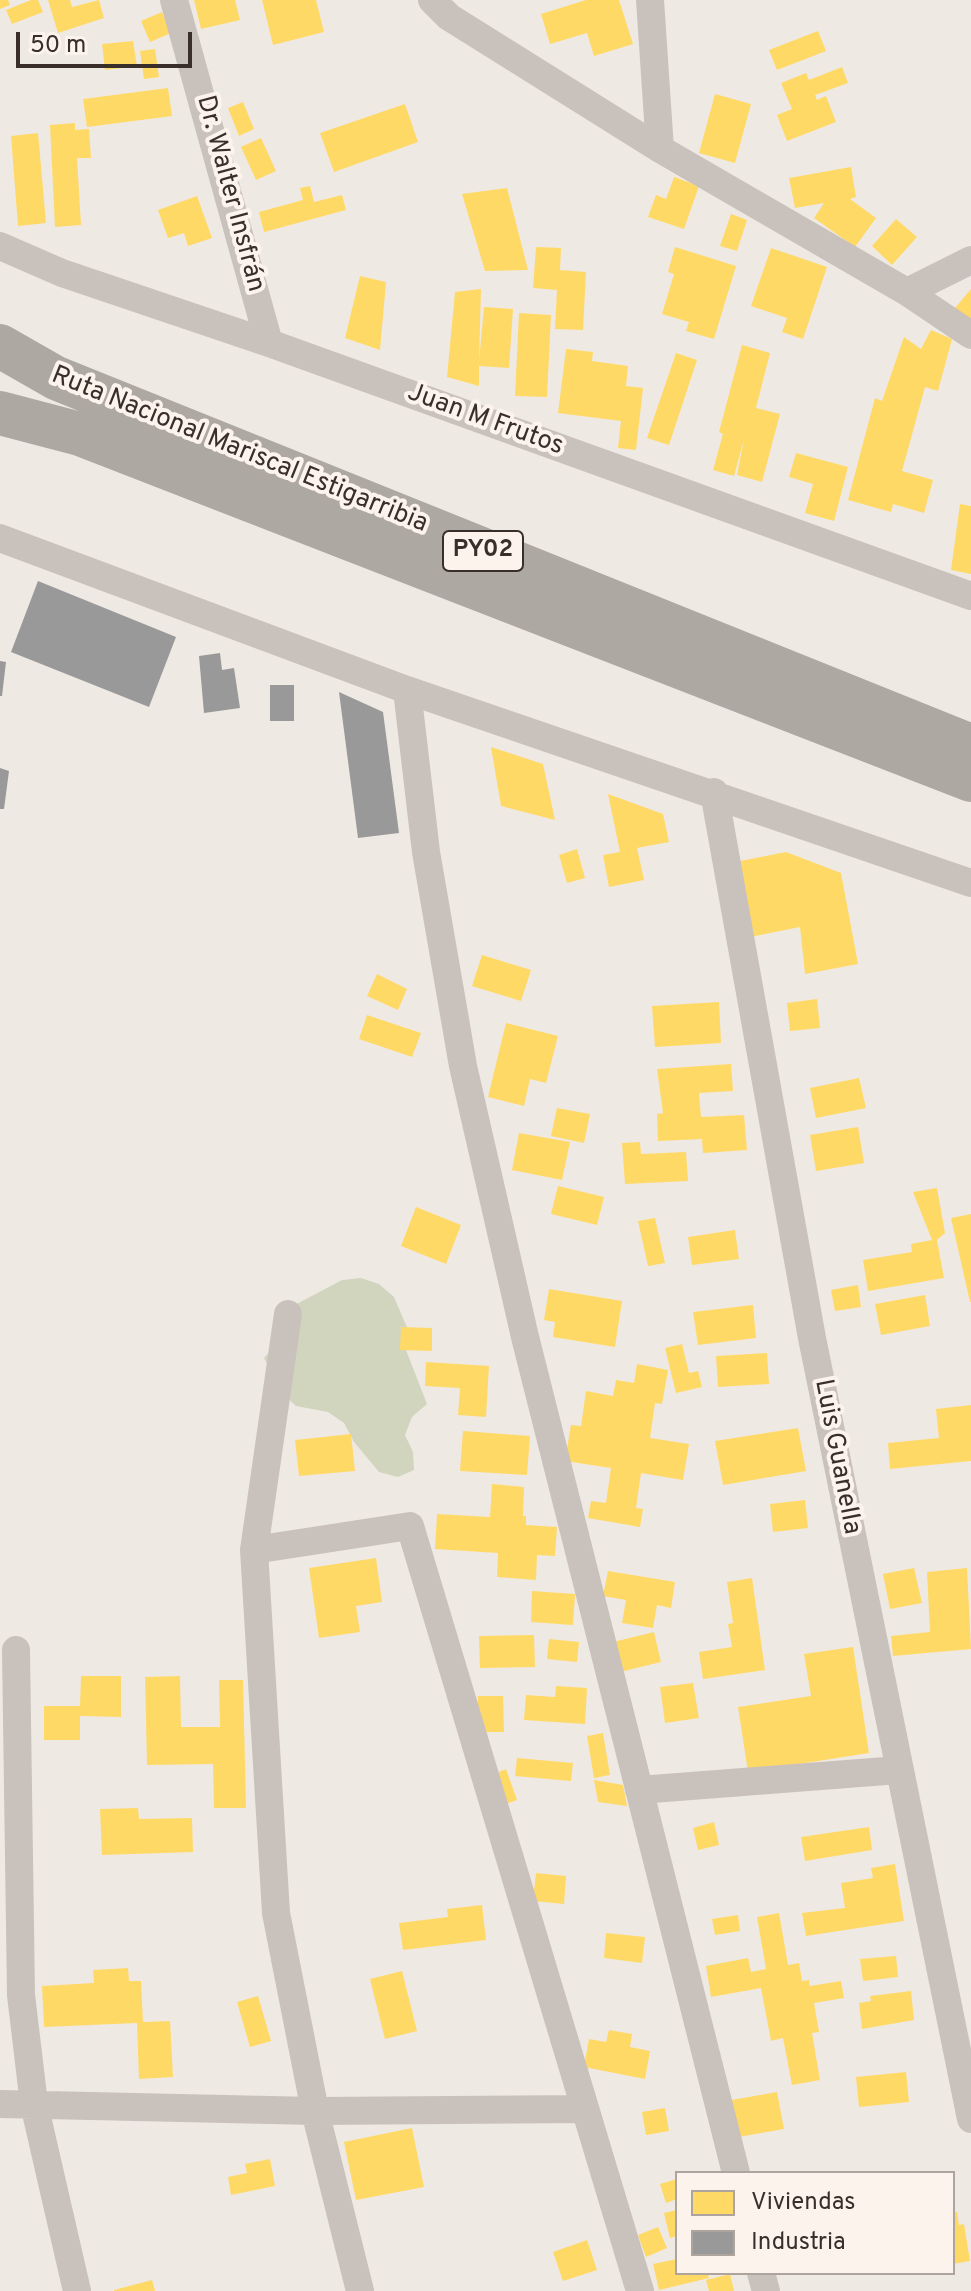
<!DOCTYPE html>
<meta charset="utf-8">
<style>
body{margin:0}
#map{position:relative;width:971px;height:2291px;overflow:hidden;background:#efe9e4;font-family:Overpass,sans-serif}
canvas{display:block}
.legend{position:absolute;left:675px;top:2171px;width:280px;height:104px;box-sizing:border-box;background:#fbf3ec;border:2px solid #aea49e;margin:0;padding:10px 14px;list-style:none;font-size:24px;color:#3a2e2a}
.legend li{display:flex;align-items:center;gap:16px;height:40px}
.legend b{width:40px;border:2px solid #aea49e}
.scale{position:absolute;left:16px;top:32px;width:176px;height:36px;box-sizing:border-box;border:4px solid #3a2e2a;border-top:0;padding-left:10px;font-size:24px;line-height:28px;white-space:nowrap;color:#3a2e2a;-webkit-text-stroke:6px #fbf3ec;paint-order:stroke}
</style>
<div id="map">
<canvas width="971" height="2291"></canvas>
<ul class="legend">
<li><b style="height:22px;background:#ffd966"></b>Viviendas</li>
<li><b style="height:22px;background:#999"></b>Industria</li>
</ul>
<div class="scale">50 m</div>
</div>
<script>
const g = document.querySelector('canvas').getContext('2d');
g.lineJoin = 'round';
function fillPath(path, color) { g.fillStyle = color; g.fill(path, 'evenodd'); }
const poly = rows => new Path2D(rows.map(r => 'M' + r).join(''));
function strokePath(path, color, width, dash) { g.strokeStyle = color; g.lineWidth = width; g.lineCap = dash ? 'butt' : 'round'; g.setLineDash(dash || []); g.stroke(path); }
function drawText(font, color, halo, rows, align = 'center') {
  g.font = font + ' Overpass,sans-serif'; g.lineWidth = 8; g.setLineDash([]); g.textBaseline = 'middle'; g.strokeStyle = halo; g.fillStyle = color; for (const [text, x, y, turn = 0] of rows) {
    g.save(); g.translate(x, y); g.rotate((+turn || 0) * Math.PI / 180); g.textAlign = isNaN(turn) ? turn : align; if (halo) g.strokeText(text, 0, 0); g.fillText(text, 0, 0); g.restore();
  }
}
const green = poly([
 [361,1278,379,1284,394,1297,409,1332,406,1350,427,1404,412,1417,405,1435,413,1452,414,1470,398,1477,379,1472,354,1442,344,1423,328,1412,296,1406,282,1393,264,1358,277,1344,291,1307,342,1280]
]);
const homes = poly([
 [0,0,8,0,10,5,0,9],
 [31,0,38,0,43,12,12,24,6,10],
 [48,0,70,0,72,7,99,0,104,18,58,33],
 [194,0,235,0,240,20,201,29],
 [262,0,316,0,324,32,273,45],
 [586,0,619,0,633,44,594,56,587,33,550,44,541,14],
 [162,12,171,33,150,42,141,21],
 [818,31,826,51,777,70,769,50],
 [133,41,137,66,105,70,102,44],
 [155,49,159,77,144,79,140,51],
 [842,67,848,83,815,95,817,100,826,96,836,122,787,141,777,115,792,109,781,83,806,73,809,80],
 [168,88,172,116,87,127,83,99],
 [715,94,751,104,735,163,699,153],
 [243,102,254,129,239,136,228,108],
 [405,104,418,142,334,172,320,133],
 [75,123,75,130,89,129,91,158,77,158,81,225,55,227,50,125],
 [38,133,46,223,18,226,11,136],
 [261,138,276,171,256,180,241,147],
 [851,167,856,197,850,199,876,218,855,247,814,218,824,203,795,208,789,178],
 [674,177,699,186,684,229,648,217,656,195,666,199],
 [310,186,314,202,342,195,346,210,264,232,259,212,303,200,300,188],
 [507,188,528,270,485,271,462,194],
 [197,196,212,238,188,246,184,233,168,238,158,210],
 [731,214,747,220,737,251,720,246],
 [896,219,917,237,892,265,872,246],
 [536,247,561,248,560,270,586,272,583,330,555,329,557,290,533,288],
 [675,247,736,266,714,339,686,331,689,322,662,314,674,274,668,272],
 [771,248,827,267,803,339,782,332,787,318,751,306],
 [360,276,386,282,380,350,345,338],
 [481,289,479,361,484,307,513,309,509,368,479,366,479,386,447,377,455,292],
 [971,289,971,331,950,314],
 [519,313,551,315,547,397,515,396],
 [931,330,952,339,938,391,925,387,902,471,933,480,924,513,893,504,891,512,848,500,875,398,882,401,904,337,921,349],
 [742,345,770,353,756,408,780,414,762,482,737,475,744,439,734,476,713,470,723,434,719,432],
 [566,349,593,352,592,361,628,366,626,386,643,388,636,450,618,448,621,421,558,413],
 [676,353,697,360,669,445,647,438],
 [796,453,848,467,834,521,805,513,813,484,789,477],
 [960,504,971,506,971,574,951,570],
 [491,747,543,764,555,820,501,806],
 [608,794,663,814,669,842,637,848,644,880,609,887,603,855,620,852],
 [577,849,585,878,567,883,559,855],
 [786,852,841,873,858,964,805,974,800,927,745,938,730,863],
 [482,955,531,970,521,1001,472,986],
 [377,974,407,989,398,1010,367,996],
 [817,999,820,1028,790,1031,787,1003],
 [719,1002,721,1043,655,1047,652,1006],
 [367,1015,421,1033,412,1057,359,1039],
 [506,1023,558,1036,546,1083,530,1079,524,1106,488,1097],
 [731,1064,733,1091,699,1093,701,1117,744,1115,747,1150,703,1153,702,1139,658,1141,657,1114,663,1113,657,1069],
 [859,1078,866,1108,816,1118,810,1088],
 [557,1108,590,1114,584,1143,551,1136],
 [858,1127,864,1163,816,1171,810,1135],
 [519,1133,570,1142,562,1180,512,1170],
 [640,1142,641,1154,686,1152,688,1181,625,1184,622,1143],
 [558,1186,604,1197,597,1225,551,1214],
 [937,1188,945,1233,937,1240,944,1278,868,1291,863,1260,912,1252,911,1244,932,1240,913,1192],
 [416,1207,461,1225,446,1264,401,1246],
 [971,1214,971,1302,970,1302,951,1218],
 [655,1218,665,1263,648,1266,638,1221],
 [735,1230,739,1259,692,1265,688,1237],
 [858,1285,861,1307,835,1311,831,1290],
 [549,1289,622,1301,615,1347,553,1337,555,1322,544,1320],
 [925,1295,930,1326,881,1335,875,1304],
 [753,1305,756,1338,698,1345,693,1312],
 [401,1327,432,1328,432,1351,400,1350],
 [682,1344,689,1373,698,1371,702,1387,676,1393,665,1348],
 [767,1353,769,1384,718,1387,716,1356],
 [426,1362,489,1366,486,1417,458,1415,460,1388,425,1386],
 [637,1364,668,1370,662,1404,655,1403,650,1438,689,1444,683,1480,641,1473,636,1508,643,1509,640,1527,588,1518,591,1501,606,1503,611,1468,565,1461,571,1425,581,1426,586,1391,613,1396,616,1380,634,1383],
 [971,1405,971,1461,890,1469,888,1443,939,1438,936,1409],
 [798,1428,806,1471,723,1485,715,1441],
 [463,1431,530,1436,527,1475,460,1471],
 [351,1434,355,1471,299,1476,295,1440],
 [492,1484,524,1487,523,1516,526,1516,526,1525,557,1527,555,1556,537,1555,536,1580,497,1577,498,1553,435,1549,437,1514,490,1517],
 [805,1500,808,1528,773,1532,770,1504],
 [376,1558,382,1602,356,1606,360,1632,319,1638,309,1568],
 [914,1568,922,1603,890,1609,883,1574],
 [967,1568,971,1649,893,1656,891,1636,930,1632,927,1572],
 [608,1571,675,1582,671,1608,657,1605,653,1628,622,1623,626,1600,603,1596],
 [752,1578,765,1670,703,1679,699,1652,732,1647,728,1624,733,1623,727,1582],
 [532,1591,575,1594,573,1625,531,1622],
 [654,1632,661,1662,620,1672,613,1642],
 [534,1635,535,1667,480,1668,479,1636],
 [549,1639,579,1642,577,1662,547,1659],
 [853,1647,869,1753,748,1772,738,1707,811,1696,804,1654],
 [81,1676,121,1676,121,1717,80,1716,80,1740,44,1740,44,1706,80,1706],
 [180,1676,181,1727,220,1727,219,1680,243,1680,246,1808,214,1808,213,1764,147,1765,145,1677],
 [693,1683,699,1718,665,1723,660,1687],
 [556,1686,587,1688,585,1724,524,1720,526,1695,555,1697],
 [478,1696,503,1696,504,1732,478,1732],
 [603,1733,610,1775,594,1778,587,1736],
 [517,1758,573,1763,571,1781,515,1776],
 [506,1769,517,1800,500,1806,489,1776],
 [594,1780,623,1785,627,1806,598,1802],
 [138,1808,139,1819,192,1818,193,1852,102,1855,100,1809],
 [714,1822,719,1845,698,1850,693,1828],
 [869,1827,872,1850,805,1861,801,1837],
 [895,1864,904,1921,806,1936,802,1913,845,1908,841,1883,873,1878,871,1868],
 [536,1873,566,1876,564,1904,533,1901],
 [482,1905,486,1940,403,1950,399,1923,448,1917,447,1909],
 [779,1913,788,1965,799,1963,802,1981,809,1980,810,1986,841,1981,844,1998,814,2003,819,2032,812,2033,820,2080,792,2085,783,2038,771,2041,761,1988,711,1997,706,1966,748,1958,751,1972,766,1969,757,1917],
 [738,1915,740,1931,715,1935,712,1919],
 [606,1933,645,1937,642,1963,604,1958],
 [896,1956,898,1977,863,1981,860,1959],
 [128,1968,129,1981,141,1981,143,2022,170,2021,173,2077,139,2079,137,2023,44,2027,42,1986,94,1983,93,1970],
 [402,1971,417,2031,385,2039,370,1979],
 [911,1991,914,2020,862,2029,859,2003,871,2001,870,1996],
 [258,1996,271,2041,250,2047,237,2002],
 [609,2030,632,2034,630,2047,650,2051,645,2079,584,2067,589,2039,606,2042],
 [906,2072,909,2102,859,2107,856,2077],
 [777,2092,784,2129,733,2138,726,2101],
 [665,2108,669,2131,646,2135,642,2112],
 [412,2128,424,2187,356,2200,344,2142],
 [270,2159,275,2186,231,2195,228,2177,247,2173,245,2164],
 [677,2179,677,2199,666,2203,660,2184],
 [677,2210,677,2236,670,2238,664,2213],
 [953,2212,957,2212,959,2225,964,2224,970,2261,953,2264],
 [658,2227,667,2248,646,2257,638,2235],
 [587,2240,597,2270,563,2281,553,2252],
 [677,2259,677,2273,708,2273,709,2278,659,2290,653,2264],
 [730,2274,734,2291,709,2291,706,2280],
 [152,2280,155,2291,114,2291,114,2290]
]);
const industry = poly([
 [38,581,176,637,149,707,11,652],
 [220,653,222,670,234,668,240,708,204,713,199,656],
 [0,661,6,662,2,696,0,696],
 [270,685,294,685,294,721,270,721],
 [339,692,383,712,399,833,358,838],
 [0,768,9,771,4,809,0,809]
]);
const street = poly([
 [174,0,269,343],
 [432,0,449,17,660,149,907,292,971,335],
 [650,0,660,149],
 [0,246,62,273,269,343,971,596],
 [907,292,971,260],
 [0,538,407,690,971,883],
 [407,690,426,852,463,1066,525,1337,736,2173],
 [714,792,812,1338,971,2119],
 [288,1314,254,1550,276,1913,315,2111,360,2291],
 [254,1550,410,1526,640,2291],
 [16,1650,21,1995,34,2104,77,2291],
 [639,1790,899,1770],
 [0,2104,315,2111,584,2109],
 [761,2273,766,2291]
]);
const highway = poly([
 [0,346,56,378,971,746],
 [0,413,80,434,971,780]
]);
const shields = [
 [483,551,80]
];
const shieldNames = [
 ["PY02",483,551]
];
const streetNames = [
 ["Dr. Walter Insfrán",229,194,75],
 ["Juan M Frutos",485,421,20],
 ["Ruta Nacional Mariscal Estigarribia",239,451,22],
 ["Luis Guanella",836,1457,79]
];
fillPath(green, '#d2d5be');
fillPath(homes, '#ffd966');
fillPath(industry, '#999');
strokePath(street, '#c9c1bc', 28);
strokePath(highway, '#aea8a3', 44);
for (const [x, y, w] of shields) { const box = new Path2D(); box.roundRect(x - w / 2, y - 20, w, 40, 6); g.fillStyle = '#fbf3ec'; g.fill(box); strokePath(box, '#3a2e2a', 2); }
drawText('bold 24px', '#3a2e2a', null, shieldNames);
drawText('26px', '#3a2e2a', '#fbf3ec', streetNames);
</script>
